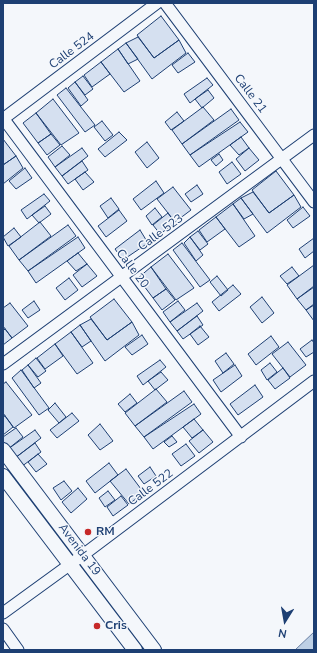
<!DOCTYPE html>
<style>
body{margin:0}
#map{position:relative;width:317px;height:653px;overflow:hidden;background:#f4f7fb;font-family:"Nunito Sans",sans-serif}
canvas{display:block}
.frame{position:absolute;inset:0;border:4px solid #1d3f73;pointer-events:none}
.north{position:absolute;left:265px;top:601px;width:40px;height:40px;-webkit-text-stroke:3px #f4f7fb;paint-order:stroke;rotate:191deg;font-size:11px;font-weight:700;line-height:16px;text-align:center;color:#1d3f73}
.north::after{content:'';display:block;margin:auto;width:14px;height:18px;background:#1d3f73;clip-path:polygon(50% 0,100% 100%,50% 72%,0 100%)}
</style>
<div id="map">
<canvas width="317" height="653"></canvas>
<div class="frame"></div>
<div class="north">N</div>
</div>
<script>
const g = document.querySelector('canvas').getContext('2d');
g.lineJoin = 'round';
function fillPath(path, color) { g.fillStyle = color; g.fill(path, 'evenodd'); }
const poly = rows => new Path2D(rows.map(r => 'M' + r).join(''));
function strokePath(path, color, width, dash) { g.strokeStyle = color; g.lineWidth = width; g.lineCap = dash ? 'butt' : 'round'; g.setLineDash(dash || []); g.stroke(path); }
function drawText(font, color, halo, rows, align = 'center') {
  g.font = font + ' "Nunito Sans",sans-serif'; g.lineWidth = 3; g.setLineDash([]); g.textBaseline = 'middle'; g.strokeStyle = halo; g.fillStyle = color; for (const [text, x, y, turn = 0] of rows) {
    g.save(); g.translate(x, y); g.rotate((+turn || 0) * Math.PI / 180); g.textAlign = isNaN(turn) ? turn : align; if (halo) g.strokeText(text, 0, 0); g.fillText(text, 0, 0); g.restore();
  }
}
const water = poly([
 [314,632,314,650,295,650,314,632]
]);
const building = poly([
 [161,16,179,40,154,58,137,35,161,16],
 [138,37,154,58,179,40,186,53,152,79,126,43,138,37],
 [126,43,138,59,128,64,118,49,126,43],
 [118,49,140,81,124,92,101,62,118,49],
 [188,53,195,62,178,73,172,65,188,53],
 [101,62,110,74,92,87,84,75,101,62],
 [83,76,93,89,85,95,75,82,83,76],
 [207,78,213,85,190,103,184,94,207,78],
 [75,82,88,100,81,106,68,88,75,82],
 [66,88,95,125,85,132,57,95,66,88],
 [208,90,214,98,202,108,195,99,208,90],
 [53,99,79,133,61,145,36,113,53,99],
 [203,107,214,120,182,144,172,130,203,107],
 [231,109,239,120,190,155,182,144,231,109],
 [177,112,184,121,171,130,165,122,177,112],
 [36,113,51,134,38,143,23,123,36,113],
 [102,121,113,135,105,141,94,127,102,121],
 [240,122,248,132,199,167,190,155,240,122],
 [119,132,127,140,105,157,98,149,119,132],
 [51,134,60,145,47,155,38,143,51,134],
 [241,137,249,148,239,155,230,145,241,137],
 [3,139,16,156,3,165,3,139],
 [147,142,159,158,147,168,135,152,147,142],
 [62,146,70,155,55,167,48,157,62,146],
 [82,148,88,156,62,176,55,167,82,148],
 [249,148,259,160,245,171,236,159,249,148],
 [219,154,223,160,216,166,211,160,219,154],
 [16,156,23,168,3,184,3,165,16,156],
 [82,161,88,170,68,184,62,176,82,161],
 [232,162,241,174,227,184,219,172,232,162],
 [25,168,32,178,16,189,9,181,25,168],
 [276,171,294,195,269,213,252,190,276,171],
 [85,172,94,182,83,190,75,179,85,172],
 [156,181,164,193,141,210,133,199,156,181],
 [197,185,203,194,191,202,185,194,197,185],
 [173,187,191,210,175,222,157,199,173,187],
 [253,192,269,213,294,195,301,207,267,233,241,198,253,192],
 [44,194,50,201,27,219,21,210,44,194],
 [111,198,119,209,108,218,100,206,111,198],
 [241,198,253,214,244,219,233,204,241,198],
 [233,204,255,236,239,247,216,217,233,204],
 [45,206,51,214,39,223,32,215,45,206],
 [303,207,310,216,293,228,287,220,303,207],
 [155,208,162,217,152,225,146,216,155,208],
 [119,210,127,221,106,237,98,226,119,210],
 [168,213,175,223,160,234,153,225,168,213],
 [216,217,225,229,207,242,199,230,216,217],
 [40,222,51,236,19,260,9,246,40,222],
 [68,225,76,236,28,271,19,260,68,225],
 [14,228,21,237,8,246,3,237,14,228],
 [140,230,148,243,123,260,115,249,140,230],
 [198,231,208,244,200,250,190,237,198,231],
 [78,237,85,248,36,283,28,271,78,237],
 [190,237,203,255,196,261,184,243,190,237],
 [314,238,314,251,305,258,299,249,314,238],
 [182,243,210,280,200,287,173,250,182,243],
 [78,253,87,264,76,271,67,261,78,253],
 [168,254,194,288,176,300,151,267,168,254],
 [87,264,97,276,82,287,73,275,87,264],
 [314,265,314,286,297,299,287,285,314,265],
 [151,267,166,289,153,298,138,278,151,267],
 [292,267,299,276,287,284,280,276,292,267],
 [217,276,228,290,221,296,210,282,217,276],
 [69,278,78,290,65,300,56,288,69,278],
 [233,285,241,294,219,311,212,302,233,285],
 [314,287,314,304,306,310,297,299,314,287],
 [166,289,175,300,162,310,153,298,166,289],
 [262,297,274,313,262,323,250,307,262,297],
 [114,299,132,322,107,340,90,317,114,299],
 [34,301,40,310,28,318,22,310,34,301],
 [178,301,185,310,170,322,163,312,178,301],
 [10,303,28,326,12,338,3,326,3,308,10,303],
 [197,303,203,311,177,331,170,322,197,303],
 [314,305,314,321,306,310,314,305],
 [197,316,203,325,183,339,177,331,197,316],
 [91,319,107,340,132,322,139,335,105,361,80,325,91,319],
 [80,325,91,341,82,347,71,332,80,325],
 [200,326,209,337,198,345,190,334,200,326],
 [5,329,12,338,3,345,3,331,5,329],
 [71,332,93,363,77,374,55,344,71,332],
 [142,335,148,344,132,355,125,347,142,335],
 [271,336,279,347,256,365,248,354,271,336],
 [312,340,314,343,314,352,306,357,300,349,312,340],
 [288,342,306,365,290,377,272,354,288,342],
 [55,344,63,356,45,369,37,358,55,344],
 [226,353,234,364,223,373,215,361,226,353],
 [36,358,46,371,38,377,28,365,36,358],
 [160,360,166,367,143,385,137,376,160,360],
 [270,363,277,372,267,380,261,370,270,363],
 [28,365,41,383,34,388,22,370,28,365],
 [235,365,242,376,221,392,213,380,235,365],
 [283,368,290,378,275,389,268,380,283,368],
 [21,370,49,408,39,415,12,378,21,370],
 [161,372,168,380,155,390,148,381,161,372],
 [6,382,32,415,14,428,3,413,3,384,6,382],
 [255,385,263,397,238,415,230,404,255,385],
 [156,389,167,402,135,426,125,413,156,389],
 [184,391,192,402,144,437,135,426,184,391],
 [130,394,137,403,125,412,118,404,130,394],
 [55,403,66,417,59,423,48,410,55,403],
 [194,404,201,414,153,449,144,437,194,404],
 [72,413,79,421,57,438,50,430,72,413],
 [5,416,13,427,3,435,3,417,5,416],
 [194,419,203,430,192,438,183,427,194,419],
 [100,424,113,441,100,450,88,435,100,424],
 [16,428,23,437,8,449,3,442,3,437,16,428],
 [35,430,41,438,15,458,8,449,35,430],
 [203,430,213,442,199,453,189,441,203,430],
 [172,436,177,442,169,447,164,442,172,436],
 [35,443,41,452,21,467,15,458,35,443],
 [186,444,195,456,181,466,172,454,186,444],
 [38,454,47,464,36,472,28,462,38,454],
 [109,463,118,475,95,493,86,481,109,463],
 [150,467,156,476,144,484,138,476,150,467],
 [126,469,144,493,129,504,110,481,126,469],
 [64,481,72,491,61,500,53,488,64,481],
 [78,488,87,499,71,513,62,502,78,488],
 [108,491,115,500,105,507,99,498,108,491],
 [121,496,128,505,113,516,107,507,121,496]
]);
const minor = poly([
 [165,3,314,202],
 [3,118,241,437],
 [3,119,157,3],
 [3,364,314,135],
 [3,613,83,555,314,381],
 [3,629,18,650]
]);
const major = poly([
 [3,450,154,650],
 [3,476,135,650]
]);
const markers = [
 [88,532,4,"#c62828"],
 [97,626,4,"#c62828"]
];
const streetNames = [
 ["Calle 524",72,51,-37],
 ["Calle 21",250,94,53],
 ["Calle 523",161,233,-37],
 ["Calle 20",132,269,53],
 ["Calle 522",151,488,-37],
 ["Avenida 19",79,550,53]
];
const poiNames = [
 ["RM",96,532],
 ["Cris",105,626]
];
fillPath(water, '#bed0e5');
strokePath(water, '#687fa3', 1);
fillPath(building, '#d5e0f0');
strokePath(building, '#1d3f73', 1);
strokePath(minor, '#1d3f73', 13);
strokePath(major, '#1d3f73', 16);
strokePath(minor, '#f4f7fb', 11);
strokePath(major, '#f4f7fb', 14);
for (const [x, y, r, color] of markers) { const dot = new Path2D(); dot.arc(x, y, r, 0, 2 * Math.PI); g.fillStyle = color; g.fill(dot); strokePath(dot, '#f4f7fb', 1.5); }
drawText('12px', '#1d3f73', '#f4f7fb', streetNames);
drawText('bold 12px', '#1d3f73', '#f4f7fb', poiNames, 'left');
</script>
